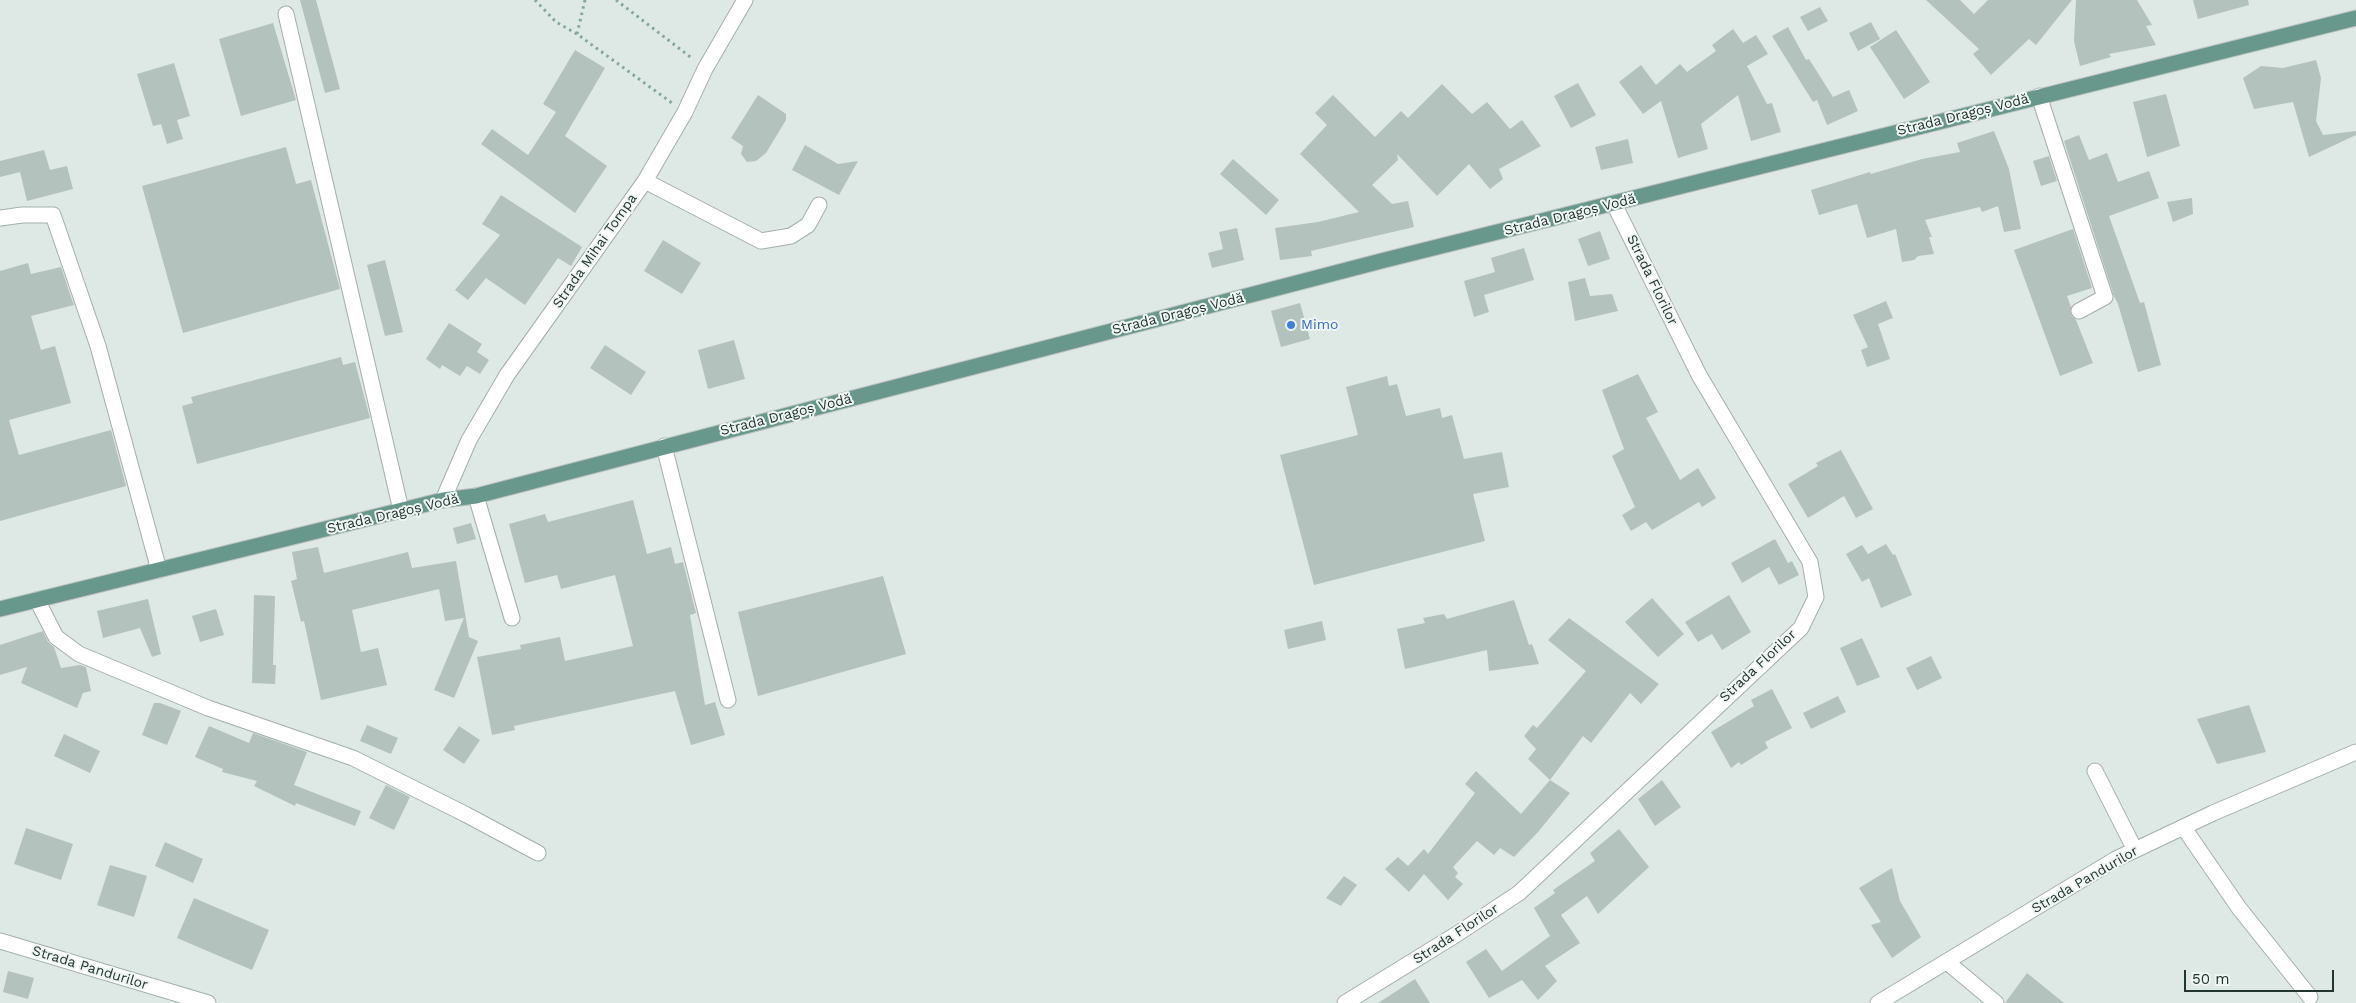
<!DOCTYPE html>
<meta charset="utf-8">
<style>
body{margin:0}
#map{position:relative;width:2356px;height:1003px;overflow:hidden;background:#dee8e4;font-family:"Work Sans",sans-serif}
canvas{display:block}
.scale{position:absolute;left:2184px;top:970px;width:150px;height:22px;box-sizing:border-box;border:2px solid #223530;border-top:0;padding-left:6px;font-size:15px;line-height:18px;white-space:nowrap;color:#223530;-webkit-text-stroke:4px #eef5f2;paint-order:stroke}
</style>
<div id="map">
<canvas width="2356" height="1003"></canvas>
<div class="scale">50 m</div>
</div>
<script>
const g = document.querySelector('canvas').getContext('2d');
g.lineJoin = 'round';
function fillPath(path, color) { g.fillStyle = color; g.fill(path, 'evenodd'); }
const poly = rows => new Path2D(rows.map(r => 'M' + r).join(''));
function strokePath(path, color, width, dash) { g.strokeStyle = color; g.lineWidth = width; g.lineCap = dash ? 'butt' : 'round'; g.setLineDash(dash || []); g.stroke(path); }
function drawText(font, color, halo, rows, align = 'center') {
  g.font = font + ' "Work Sans",sans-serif'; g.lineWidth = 4; g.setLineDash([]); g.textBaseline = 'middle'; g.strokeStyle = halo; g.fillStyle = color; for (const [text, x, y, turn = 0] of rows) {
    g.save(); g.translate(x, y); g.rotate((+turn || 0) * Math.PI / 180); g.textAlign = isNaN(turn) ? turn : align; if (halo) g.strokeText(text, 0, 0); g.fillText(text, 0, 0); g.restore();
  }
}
const building = poly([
 [300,0,316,0,340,89,325,93],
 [1926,0,1960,0,1974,14,1988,0,2072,0,2036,45,2029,39,1991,75,1973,54,1979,49],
 [2076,0,2137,0,2152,25,2146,26,2156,45,2109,54,2111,57,2080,66,2074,41],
 [2193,0,2248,0,2249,5,2198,19],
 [1820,7,1828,21,1808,31,1800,17],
 [1871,22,1880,39,1858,51,1849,33],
 [273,23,296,100,241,116,219,39],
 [1788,27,1806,60,1809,59,1833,97,1849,90,1858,111,1827,125,1817,100,1813,102,1772,36],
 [1733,29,1743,43,1756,35,1768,54,1747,66,1767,104,1772,103,1781,132,1751,141,1738,95,1701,124,1708,149,1678,158,1661,101,1643,114,1619,82,1641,65,1656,85,1680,64,1687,72,1716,51,1712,45],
 [1896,30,1930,82,1904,99,1870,47],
 [575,50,605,68,565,136,607,166,575,213,481,144,492,129,528,155,556,112,543,104],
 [2316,60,2321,78,2316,121,2323,135,2356,131,2356,135,2309,157,2293,102,2254,109,2243,78,2261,66,2283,68],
 [174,63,190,116,177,120,183,139,167,144,161,124,153,126,137,74],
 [1578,83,1596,115,1571,128,1554,96],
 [1442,84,1472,114,1487,102,1510,129,1522,120,1541,146,1499,169,1503,179,1490,189,1469,164,1437,196,1397,154,1398,160,1372,185,1392,204,1408,201,1414,227,1311,251,1312,256,1280,260,1275,228,1318,222,1359,212,1300,154,1327,125,1315,113,1333,95,1375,137,1401,111,1408,118],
 [2166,94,2180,146,2147,157,2133,102],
 [758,95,786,114,786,120,766,153,756,161,747,162,741,154,743,146,731,138],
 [1994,131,2009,169,2021,229,2004,232,1998,206,1982,212,1980,207,1925,220,1932,237,1929,237,1934,254,1918,256,1914,260,1902,262,1896,229,1867,238,1857,204,1819,215,1811,190,1870,172,1871,174,1922,159,1960,152,1957,143],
 [2079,135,2089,160,2107,153,2118,182,2149,171,2159,198,2109,216,2140,303,2144,302,2161,365,2138,372,2118,304,2114,296,2064,141],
 [1628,139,1633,163,1601,170,1595,147],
 [805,145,838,164,858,161,839,195,792,170],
 [286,147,296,184,311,180,340,289,183,333,142,186],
 [44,150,50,170,67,166,73,189,27,201,20,172,0,177,0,161],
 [2049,156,2057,181,2041,186,2033,161],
 [1233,159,1279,200,1266,215,1220,174],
 [501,195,582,247,571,266,558,258,525,305,486,278,468,300,455,290,500,235,482,224],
 [2192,198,2193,214,2173,222,2167,202],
 [1237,228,1244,260,1212,268,1208,253,1223,249,1219,232],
 [2073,229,2092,288,2067,296,2071,307,2071,315,2076,320,2093,363,2060,376,2014,250],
 [1600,231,1610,259,1588,266,1578,239],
 [663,240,701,263,682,294,644,271],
 [1524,248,1534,280,1484,295,1489,312,1474,317,1464,281,1495,272,1491,258],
 [385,260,403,332,385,336,367,265],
 [28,263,31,274,61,267,72,300,74,305,31,316,41,350,55,346,71,403,9,420,19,455,111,430,126,486,0,521,0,271],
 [1585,278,1590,296,1612,294,1618,311,1575,321,1568,282],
 [1886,301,1893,318,1878,324,1890,359,1867,367,1861,350,1868,347,1853,315],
 [1300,303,1310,339,1281,347,1271,311],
 [449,323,482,344,477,352,489,360,480,374,467,366,460,376,442,365,440,369,426,359],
 [734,340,745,379,708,389,698,350],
 [605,345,646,372,631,395,590,368],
 [341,357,343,365,355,362,370,418,197,464,182,406,193,403,191,397],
 [1638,374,1658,412,1646,418,1680,480,1698,468,1716,498,1702,507,1699,502,1652,530,1646,522,1631,531,1622,515,1635,507,1612,456,1624,449,1602,390],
 [1387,376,1389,386,1397,384,1406,416,1440,408,1442,418,1452,415,1464,459,1502,452,1509,487,1473,494,1485,541,1314,585,1280,455,1358,435,1346,387],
 [1841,450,1873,509,1856,518,1844,496,1808,518,1788,484,1818,466,1816,463],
 [633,500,647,554,671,547,675,564,683,562,696,613,690,615,705,705,715,702,725,735,691,745,675,691,514,726,515,730,492,735,477,657,521,649,520,645,560,637,565,661,633,646,615,575,561,589,557,575,525,583,509,524,545,514,548,522],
 [471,523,476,539,457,544,453,528],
 [1775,539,1788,563,1792,561,1799,575,1779,585,1769,567,1742,583,1731,563],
 [1886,544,1893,555,1895,554,1912,595,1881,608,1869,578,1862,582,1846,554,1862,545,1868,554],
 [318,547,324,573,408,552,412,568,456,561,469,637,478,641,454,698,434,690,464,618,445,621,439,589,352,610,361,652,378,648,387,685,321,700,304,621,301,622,291,581,297,579,292,552],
 [883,576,906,654,758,696,738,612],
 [254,595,275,596,273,665,276,665,275,684,252,683],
 [1729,595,1751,632,1722,650,1712,634,1698,642,1685,622],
 [1652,598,1684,634,1658,657,1625,622],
 [148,599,161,654,152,657,140,628,103,638,97,611],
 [1514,600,1529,645,1532,644,1539,664,1489,671,1487,650,1405,669,1397,629,1425,623,1423,618,1444,614,1447,619],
 [216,609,224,635,200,642,192,616],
 [1569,618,1659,684,1641,704,1630,693,1591,743,1583,736,1550,780,1528,759,1536,749,1524,736,1533,725,1537,728,1586,671,1548,640],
 [1322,621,1326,640,1288,649,1284,630],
 [43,631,48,642,54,647,61,668,80,665,86,667,91,691,83,693,77,708,21,683,27,667,0,675,0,645],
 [1862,638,1880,677,1857,686,1840,648],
 [1931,656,1942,678,1917,690,1906,668],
 [1772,689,1792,728,1765,742,1768,748,1741,765,1739,762,1731,768,1711,732,1754,706,1751,700],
 [1838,696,1846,712,1811,729,1803,713],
 [154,703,160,703,181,711,167,745,142,735],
 [2249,705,2266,752,2217,764,2197,719],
 [367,725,398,738,391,754,360,741],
 [209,726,249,743,253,733,307,752,294,785,361,811,355,826,296,803,295,806,254,786,257,781,222,772,223,769,195,757],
 [459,726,480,740,464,764,443,750],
 [64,734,100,751,90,773,54,756],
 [1476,771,1521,814,1550,780,1570,793,1538,832,1514,857,1500,848,1494,855,1477,841,1453,867,1458,873,1455,877,1463,884,1448,900,1424,874,1409,892,1385,869,1398,857,1408,866,1424,849,1428,854,1475,793,1465,784],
 [1662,780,1681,807,1655,826,1638,799],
 [386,785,410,797,394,830,369,818],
 [26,828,73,844,61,880,14,864],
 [1619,829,1649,867,1598,914,1587,896,1561,915,1580,943,1545,966,1557,981,1538,1000,1522,980,1489,998,1466,962,1486,949,1502,971,1550,936,1534,908,1555,893,1553,890,1595,861,1590,853],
 [165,842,203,859,193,883,155,866],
 [110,865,147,876,134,917,97,905],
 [1892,868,1900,901,1921,937,1892,958,1871,925,1881,922,1859,888],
 [1344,876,1357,885,1341,906,1326,898],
 [194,898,269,930,252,970,177,938],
 [8,971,34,978,28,999,3,992],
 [2027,973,2064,1003,2005,1003],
 [1415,979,1430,1003,1378,1003]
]);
const path = poly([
 [535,0,556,22,577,34,672,103],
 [616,0,693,59],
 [577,34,585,0]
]);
const minor = poly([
 [286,14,401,510],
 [2039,96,2105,297,2079,311],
 [645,181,761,241,791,236,808,225,819,205],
 [0,218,22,215,53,215,98,346,159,570],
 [664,446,728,700],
 [476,496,512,618],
 [443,500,469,440,507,375,645,181,685,112,705,69,745,0],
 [37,600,56,637,79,654,208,708,353,758,465,814,538,853],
 [2095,771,2135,850],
 [2184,828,2239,908,2310,997],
 [0,941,208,1003],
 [1947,962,1996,1003],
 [1345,1003,1457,934,1519,893,1801,628,1816,597,1810,562,1699,375,1614,204],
 [1878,1003,2116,859,2213,813,2356,752]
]);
const major = poly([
 [0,609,443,500,476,496,1385,260,2356,18]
]);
const markers = [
 [1291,325,5,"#3f7fe0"]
];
const streetNames = [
 ["Strada Dragoș Vodă",1963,115,-14],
 ["Strada Dragoș Vodă",1570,215,-14],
 ["Strada Mihai Tompa",595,251,-55],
 ["Strada Florilor",1652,280,64],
 ["Strada Dragoș Vodă",1178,314,-14],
 ["Strada Dragoș Vodă",786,415,-14],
 ["Strada Dragoș Vodă",393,514,-13],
 ["Strada Florilor",1758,666,-43],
 ["Strada Pandurilor",2085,880,-30],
 ["Strada Florilor",1456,934,-33],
 ["Strada Pandurilor",90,968,17]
];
const shopNames = [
 ["Mimo",1301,325]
];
fillPath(building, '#b4c2bd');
strokePath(minor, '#a2afaa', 17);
strokePath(major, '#bdc2c1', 17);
strokePath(path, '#82a89c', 3, [2.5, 4]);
strokePath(minor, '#fff', 15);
strokePath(major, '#68988c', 15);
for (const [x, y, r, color] of markers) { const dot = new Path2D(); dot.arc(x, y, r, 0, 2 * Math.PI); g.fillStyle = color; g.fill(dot); strokePath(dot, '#eef5f2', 2); }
drawText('14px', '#223530', '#eef5f2', streetNames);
drawText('14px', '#366cbe', '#eef5f2', shopNames, 'left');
</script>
